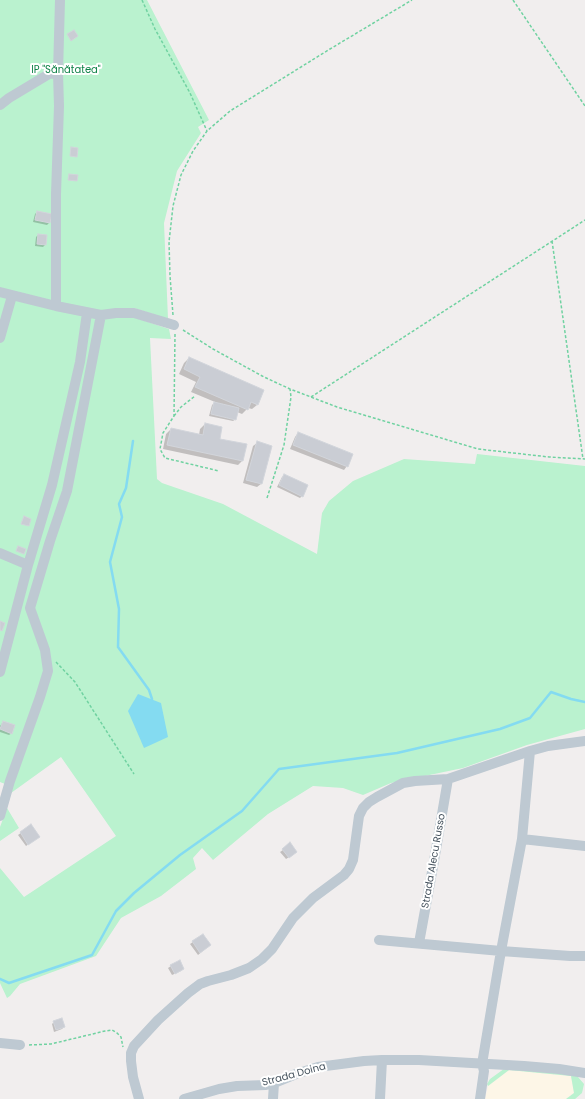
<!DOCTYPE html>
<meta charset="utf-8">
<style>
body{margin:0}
canvas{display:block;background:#f1eeee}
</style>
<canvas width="585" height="1099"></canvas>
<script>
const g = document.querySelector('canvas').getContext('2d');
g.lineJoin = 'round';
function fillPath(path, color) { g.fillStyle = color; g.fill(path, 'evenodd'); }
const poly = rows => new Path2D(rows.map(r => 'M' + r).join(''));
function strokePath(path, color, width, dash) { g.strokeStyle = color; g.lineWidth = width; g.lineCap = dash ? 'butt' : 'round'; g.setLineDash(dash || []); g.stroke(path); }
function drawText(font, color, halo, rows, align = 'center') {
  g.font = font + ' Poppins,sans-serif'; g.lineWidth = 4; g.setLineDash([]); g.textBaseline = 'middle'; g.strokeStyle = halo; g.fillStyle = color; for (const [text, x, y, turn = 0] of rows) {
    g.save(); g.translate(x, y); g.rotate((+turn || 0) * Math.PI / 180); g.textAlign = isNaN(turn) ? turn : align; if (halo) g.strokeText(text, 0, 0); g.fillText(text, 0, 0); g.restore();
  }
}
const commercial = poly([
 [509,1070,571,1076,574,1093,566,1099,485,1099,488,1086]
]);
const green = poly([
 [0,0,147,0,209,120,198,127,201,133,177,171,164,223,168,319,134,308,118,308,117,317,136,318,169,329,171,339,150,338,157,479,162,483,223,504,317,554,322,513,329,501,353,481,404,459,475,464,477,454,585,466,585,729,527,745,463,768,391,783,363,795,343,788,313,786,268,814,213,860,202,848,193,858,196,869,161,896,121,918,96,956,20,984,10,996,7,998,0,983,0,868,24,897,116,836,61,757,11,793,5,784,0,782],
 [7,808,19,828,0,841,0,827],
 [508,1066,573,1074,578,1077,584,1084,582,1093,575,1099,566,1099,574,1093,571,1076,509,1070,488,1086,487,1084,490,1079]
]);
const water = poly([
 [138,694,161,703,168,737,144,748,128,711]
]);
const shadow = poly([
 [37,212,49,223,47,225,33,222,35,214],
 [38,235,45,245,43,247,35,246,36,237],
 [189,358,257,405,252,409,248,408,242,414,237,412,236,419,233,421,209,416,212,405,215,402,191,392,196,382,179,374,184,363],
 [205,424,218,439,243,460,238,465,163,449,166,434,171,429,199,435,200,429],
 [298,433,347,466,344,470,290,449,295,437],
 [257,443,261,484,257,487,243,483,253,446],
 [285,475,302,496,300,498,277,487,282,477],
 [3,722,12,733,9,735,0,732,0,726],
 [30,826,36,839,26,846,18,835],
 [283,850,294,854,286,859,280,852],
 [203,935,210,945,198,955,190,944],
 [171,966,181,971,172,975,168,968],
 [54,1022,64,1027,62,1029,54,1032,52,1024]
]);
const stream = poly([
 [133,441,126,488,119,504,122,517,110,562,119,609,118,647,149,690,152,699],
 [0,979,9,983,92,955,116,911,134,893,180,855,242,811,279,769,397,753,500,729,530,718,551,692,571,699,585,702]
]);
const building = poly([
 [74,30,78,36,71,41,67,34,74,30],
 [71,147,78,148,77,157,70,156,71,147],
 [69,174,78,175,77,181,68,180,69,174],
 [37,211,52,214,50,223,35,220,37,211],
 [38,234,47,235,46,245,37,244,38,234],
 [189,357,264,390,258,405,251,402,248,410,195,387,200,377,184,369,189,357],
 [214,402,239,408,236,420,211,414,214,402],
 [205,423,222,427,220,439,247,444,243,461,167,445,171,428,203,435,205,423],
 [298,432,353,454,348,467,293,445,298,432],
 [257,441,272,446,262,484,246,480,257,441],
 [284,474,308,485,303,497,279,485,284,474],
 [24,516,31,519,29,526,21,524,24,516],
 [18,546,26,549,24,554,16,551,18,546],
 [0,621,5,623,2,631,0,630,0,621],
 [3,721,15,725,12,734,0,729,3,721],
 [31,824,40,837,28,845,20,832,31,824],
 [290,842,297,852,289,858,282,849,290,842],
 [203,934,211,945,200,953,192,941,203,934],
 [180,960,184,969,175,974,170,965,180,960],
 [62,1018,65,1027,56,1030,53,1021,62,1018]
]);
const path = poly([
 [142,0,155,29,190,93,207,131],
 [513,0,585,106],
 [552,241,583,459],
 [173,315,170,276,169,242,173,206,181,175,193,151,207,131,230,111,330,49,412,0],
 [183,330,213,349,264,377,290,389,337,407,478,449,549,457,585,459],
 [175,334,174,416,163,433,160,449,165,458,219,471],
 [311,397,585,220],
 [174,416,181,407,195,396],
 [267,498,284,445,291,397,290,389],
 [56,662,75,682,134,774],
 [29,1045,51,1044,105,1031,112,1030,117,1033,121,1037,123,1047]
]);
const minor = poly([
 [0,105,9,98,49,74,58,73],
 [0,292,56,306,101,315,116,313,134,313,174,325],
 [56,306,56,194,59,106,58,73,60,0],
 [0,338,12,296],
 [0,553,28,565],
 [0,672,28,565,52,485,62,441,80,362,87,313],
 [0,816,10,781,40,697,48,671,45,650,30,608,50,541,67,491,101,315],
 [522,839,585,846],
 [379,940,501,951,570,956,585,956],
 [419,943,434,861,448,779],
 [0,1043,20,1045],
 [139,1099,133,1077,131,1061,131,1053,134,1046,158,1020,188,993,200,984,208,981,231,975,249,968,262,959,272,949,293,918,313,898,344,875,349,869,353,860,359,816,363,808,369,802,377,797,403,783,415,781,448,779,530,751,548,746,585,741],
 [184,1099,219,1089,237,1086,266,1085,274,1083,296,1074,318,1067,364,1061,382,1060,419,1060,524,1066,559,1069,585,1073],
 [273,1099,274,1083],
 [380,1099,382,1060],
 [480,1099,484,1071,482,1064,501,951,522,839,530,751]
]);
const parkNames = [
 ["IP \"Sănătatea\"",66,70]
];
const streetNames = [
 ["Strada Alecu Russo",434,861,-80],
 ["Strada Doina",294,1075,-15]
];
fillPath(commercial, '#fdf6e7');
fillPath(green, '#baf2cf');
fillPath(water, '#84dbf1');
fillPath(shadow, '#0003');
strokePath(stream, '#84dbf1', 2.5);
fillPath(building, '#cacdd4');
strokePath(building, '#d2d5db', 1);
strokePath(path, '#70d2a1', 1.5, [3, 2]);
strokePath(minor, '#bec9d2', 10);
drawText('10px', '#118349', '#fff', parkNames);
drawText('10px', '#45525d', '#fff', streetNames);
</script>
